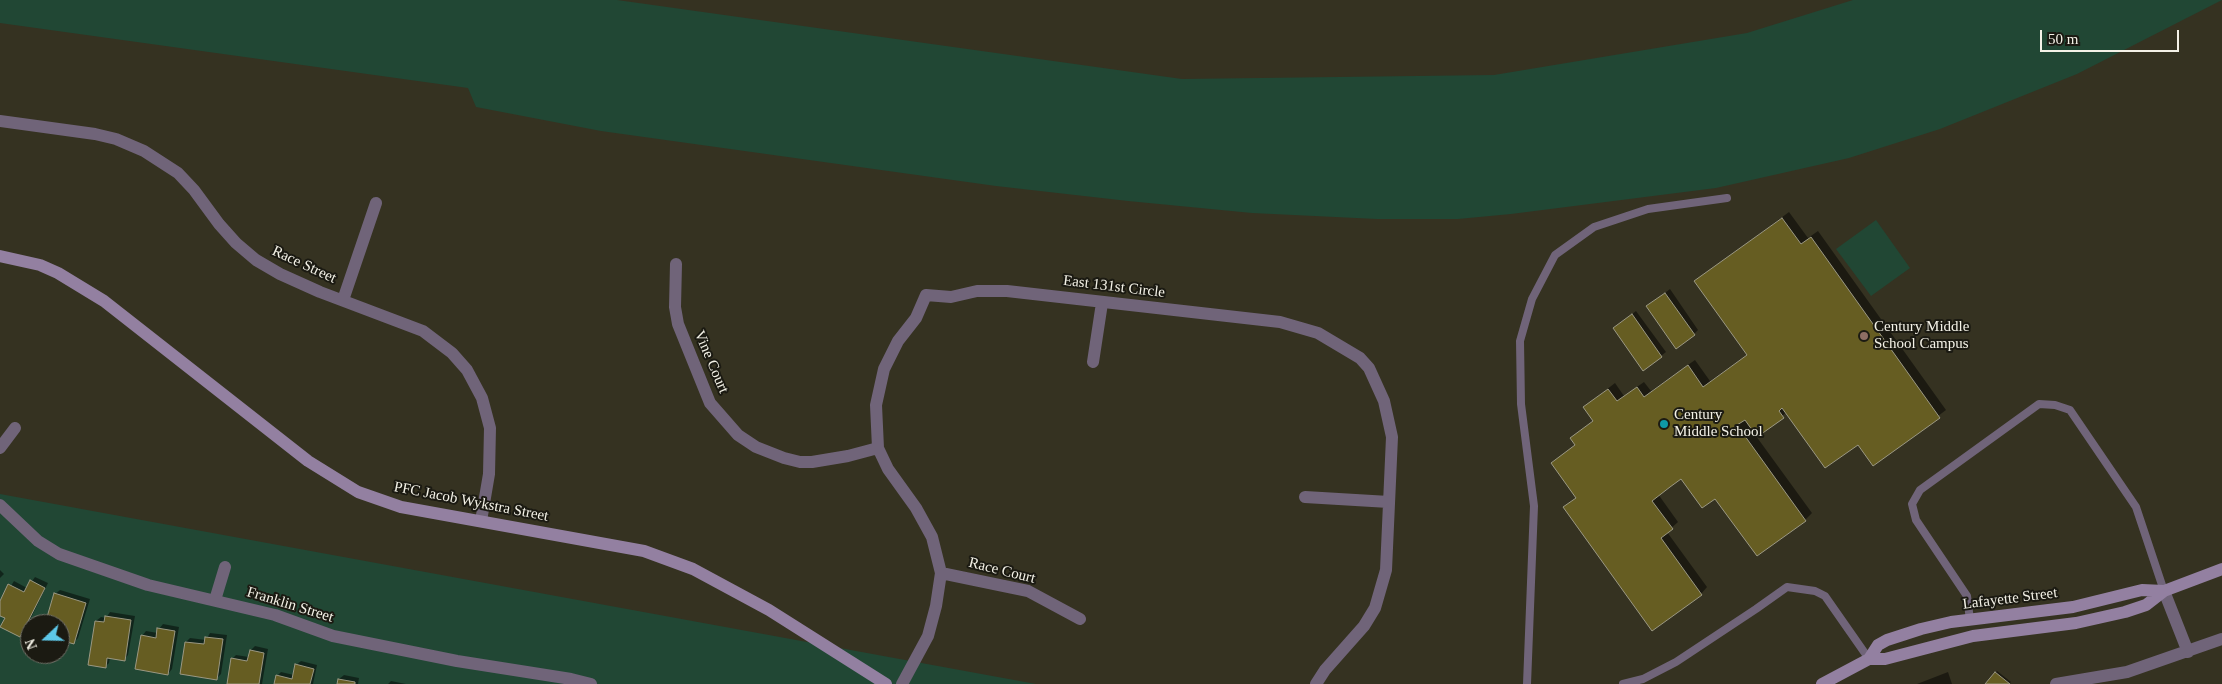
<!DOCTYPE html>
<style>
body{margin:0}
#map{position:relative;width:2222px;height:684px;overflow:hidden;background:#353221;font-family:"Times New Roman",serif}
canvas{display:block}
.north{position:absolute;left:20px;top:614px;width:50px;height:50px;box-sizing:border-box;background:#1b1a12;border:1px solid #727067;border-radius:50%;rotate:249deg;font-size:14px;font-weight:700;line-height:20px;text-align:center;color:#f4f2e7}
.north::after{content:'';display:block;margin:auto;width:18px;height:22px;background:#5dc7e8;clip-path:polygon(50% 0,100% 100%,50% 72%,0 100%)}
.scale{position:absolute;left:2040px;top:30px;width:139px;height:22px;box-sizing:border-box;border:2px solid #f4f2e7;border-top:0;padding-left:6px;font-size:15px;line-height:18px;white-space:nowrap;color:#f4f2e7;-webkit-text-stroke:4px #1b1a12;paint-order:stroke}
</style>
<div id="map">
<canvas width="2222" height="684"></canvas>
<div class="north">N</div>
<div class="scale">50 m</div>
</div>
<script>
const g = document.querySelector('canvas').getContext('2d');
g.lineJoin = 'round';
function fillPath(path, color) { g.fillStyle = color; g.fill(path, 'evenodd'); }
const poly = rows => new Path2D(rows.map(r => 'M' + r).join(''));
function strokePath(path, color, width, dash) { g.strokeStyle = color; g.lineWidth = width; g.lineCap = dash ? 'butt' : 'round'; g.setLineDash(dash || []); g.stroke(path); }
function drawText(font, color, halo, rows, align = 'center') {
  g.font = font + ' "Times New Roman",serif'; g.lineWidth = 4; g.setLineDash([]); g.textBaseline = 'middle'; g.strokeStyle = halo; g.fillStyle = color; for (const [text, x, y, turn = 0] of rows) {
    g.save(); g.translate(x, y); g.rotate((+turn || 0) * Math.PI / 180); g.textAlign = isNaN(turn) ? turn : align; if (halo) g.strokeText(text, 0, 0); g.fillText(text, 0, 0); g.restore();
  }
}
const green = poly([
 [0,0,617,0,1182,79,1494,75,1747,33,1853,0,2222,0,2077,74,1940,129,1849,158,1716,188,1511,214,1458,219,1377,219,1252,213,1128,201,996,186,601,131,476,107,468,88,0,23],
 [1876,220,1910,268,1871,296,1836,249],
 [0,494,1036,684,0,684],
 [30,624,60,624,60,654,30,654]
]);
const shadow = poly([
 [1789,212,1808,238,1818,231,1946,410,1873,465,1858,444,1787,412,1756,436,1812,513,1805,520,1715,497,1682,478,1658,494,1678,522,1667,532,1707,587,1701,594,1565,507,1577,497,1553,463,1576,444,1572,438,1594,420,1584,407,1615,383,1624,396,1644,382,1651,391,1695,360,1710,381,1748,354,1696,281],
 [1670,289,1698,330,1694,334,1648,306],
 [1636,311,1666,352,1644,369,1614,328],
 [0,570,4,574,0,578],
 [35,577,48,583,24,632,20,636,6,618,0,614,0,604,14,581,27,588],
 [60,590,90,599,78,638,73,643,60,639,60,624,46,624,55,594],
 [110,612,135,616,128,655,124,660,110,657,109,663,105,667,96,621,101,617,106,618],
 [163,624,179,627,172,669,168,674,142,636,146,631,158,633,159,629],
 [210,633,227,635,221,674,216,679,186,642,190,638,206,640],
 [255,646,268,649,262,684,228,684,232,659,236,655,249,657,251,650],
 [301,661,317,665,313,684,275,684,277,676,281,672,294,675,296,665],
 [1997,671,2011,682,2009,684,1987,684],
 [1948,672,1952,684,1917,684],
 [344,675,359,678,358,684,339,684,339,679],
 [391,681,406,684,388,684]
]);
const building = poly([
 [1782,218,1801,244,1811,237,1940,418,1873,466,1858,445,1825,468,1782,408,1779,411,1784,418,1757,437,1745,420,1737,425,1806,521,1757,556,1715,499,1702,508,1681,479,1670,487,1652,501,1673,529,1661,538,1702,595,1652,631,1563,507,1576,498,1551,463,1575,445,1570,438,1593,421,1583,407,1608,389,1617,401,1637,387,1644,397,1688,365,1703,387,1747,355,1694,281,1782,218],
 [1665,293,1695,335,1676,349,1646,306,1665,293],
 [1632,314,1662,357,1643,371,1613,328,1632,314],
 [30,580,45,588,20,637,0,627,5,618,0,616,0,601,8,584,24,592,30,580],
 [54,593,86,603,74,644,60,640,60,624,45,624,54,593],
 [105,616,131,620,125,661,107,658,106,668,88,665,95,621,104,622,105,616],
 [157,628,175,631,168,675,135,669,141,635,156,638,157,628],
 [205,637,223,639,217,680,180,674,185,642,204,644,205,637],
 [250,650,264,653,259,684,227,684,231,658,247,661,250,650],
 [295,664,314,669,310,684,274,684,276,675,292,679,295,664],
 [1995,672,2010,684,1985,684,1995,672],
 [338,679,355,682,355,684,337,684,338,679]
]);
const lane = poly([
 [1970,620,1967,596,1916,520,1912,504,1920,490,2039,404,2055,405,2070,410,2136,507,2164,591],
 [1527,684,1534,506,1521,404,1520,341,1532,299,1555,255,1594,227,1648,209,1727,198],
 [1623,684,1643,679,1676,662,1756,609,1787,587,1815,591,1825,596,1869,659]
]);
const street = poly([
 [0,121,95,134,116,139,144,151,178,173,194,190,219,224,236,243,256,260,280,274,320,292,423,331,452,353,467,370,482,398,490,428,489,474,481,521],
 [676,264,675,307,678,324,710,403,738,435,756,447,784,458,800,462,812,462,848,456,878,448],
 [343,300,376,203],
 [1093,362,1102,303],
 [0,448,15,428],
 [1305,497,1389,502],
 [0,505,38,541,59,554,148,585,275,615,333,636,457,661,571,679,591,684],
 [941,573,1028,591,1080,619],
 [2164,591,2188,652],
 [215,600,225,567],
 [902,684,928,636,936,606,941,573,932,537,916,508,888,469,878,448,876,405,884,369,898,341,916,318,926,295,951,297,977,291,1007,291,1280,322,1318,333,1360,358,1369,368,1384,401,1392,437,1386,570,1375,608,1364,626,1325,670,1316,684],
 [2056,684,2127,672,2222,639]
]);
const secondary = poly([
 [0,256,40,265,58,273,104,301,308,461,358,492,401,507,644,551,693,569,769,610,886,684],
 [1869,659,1878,645,1887,640,1921,629,1951,622,2073,607,2142,590,2164,591],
 [1822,684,1869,659,1885,659,1973,636,2076,623,2125,612,2146,605,2164,591,2222,569]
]);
const markers = [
 [1864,336,5,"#8d6e63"],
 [1664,424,5,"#0f9aa8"]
];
const streetNames = [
 ["Race Street",304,265,25],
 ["East 131st Circle",1114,287,7],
 ["Vine Court",711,362,67],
 ["PFC Jacob Wykstra Street",471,502,11],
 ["Race Court",1002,571,14],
 ["Lafayette Street",2010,599,-7],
 ["Franklin Street",290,605,17]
];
const poiNames = [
 ["Century Middle",1874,327],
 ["School Campus",1874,344],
 ["Century",1674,415],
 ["Middle School",1674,432]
];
fillPath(green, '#214734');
fillPath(shadow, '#0007');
fillPath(building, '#665d22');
strokePath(building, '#9b9883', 1);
strokePath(lane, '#706479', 8);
strokePath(street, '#706479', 12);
strokePath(secondary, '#9380a1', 12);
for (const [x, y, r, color] of markers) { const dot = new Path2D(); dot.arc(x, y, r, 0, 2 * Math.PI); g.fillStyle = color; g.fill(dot); strokePath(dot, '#1b1a12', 2); }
drawText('15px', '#f4f2e7', '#1b1a12', streetNames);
drawText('15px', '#f4f2e7', '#1b1a12', poiNames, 'left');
</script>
